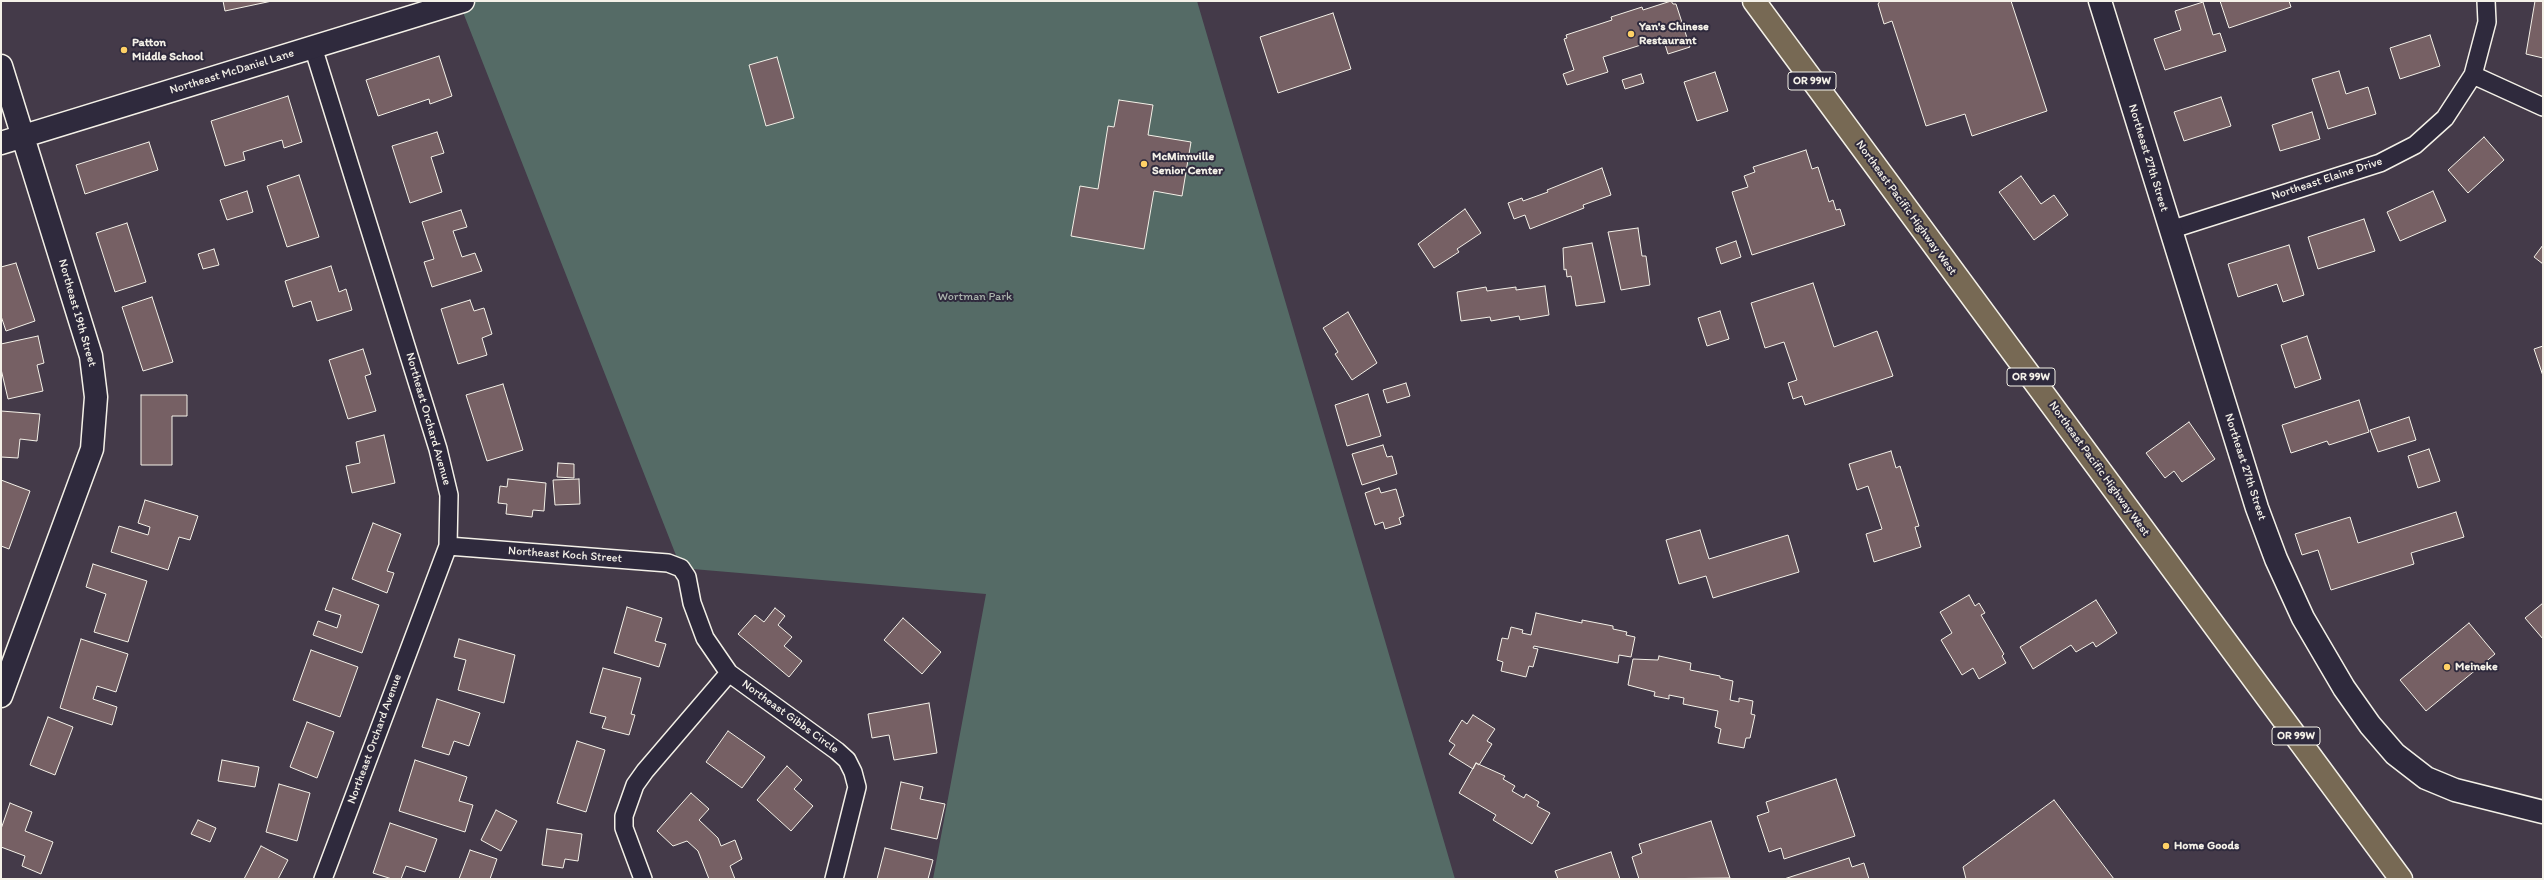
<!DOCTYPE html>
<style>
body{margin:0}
#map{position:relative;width:2544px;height:880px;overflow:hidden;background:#443a49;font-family:Itim,sans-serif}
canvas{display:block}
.frame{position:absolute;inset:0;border:2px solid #f4f1e8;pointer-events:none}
</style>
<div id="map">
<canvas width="2544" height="880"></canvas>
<div class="frame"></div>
</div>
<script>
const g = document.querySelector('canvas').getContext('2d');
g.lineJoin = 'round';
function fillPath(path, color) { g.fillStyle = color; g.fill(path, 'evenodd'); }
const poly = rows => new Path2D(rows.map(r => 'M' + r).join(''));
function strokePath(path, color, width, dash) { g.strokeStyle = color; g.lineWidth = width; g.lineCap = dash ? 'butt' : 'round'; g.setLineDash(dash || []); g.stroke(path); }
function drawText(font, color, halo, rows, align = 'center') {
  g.font = font + ' Itim,sans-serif'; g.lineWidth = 4; g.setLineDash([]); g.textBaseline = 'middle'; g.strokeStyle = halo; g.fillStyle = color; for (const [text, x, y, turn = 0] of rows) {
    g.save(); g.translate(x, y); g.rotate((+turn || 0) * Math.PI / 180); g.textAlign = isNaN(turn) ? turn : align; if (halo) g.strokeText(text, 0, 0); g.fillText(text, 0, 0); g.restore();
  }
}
const green = poly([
 [463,1,1197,1,1455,879,933,879,986,594,681,568,459,2]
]);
const building = poly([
 [223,1,272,1,225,11,223,1],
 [1671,1,1673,4,1676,4,1690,47,1668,54,1663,38,1603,57,1608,72,1567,85,1563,74,1574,70,1564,39,1567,38,1566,35,1612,20,1611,17,1642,7,1643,10,1671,1],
 [1880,1,2011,1,2047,111,1972,136,1965,114,1926,126,1892,21,1884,24,1878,4,1880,1],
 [2220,1,2289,1,2291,7,2229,28,2220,1],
 [2535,1,2543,1,2543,58,2526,54,2535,1],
 [2203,2,2213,35,2220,33,2226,51,2165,70,2154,39,2181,30,2175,11,2203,2],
 [1333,13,1351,69,1278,93,1260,37,1333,13],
 [2430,35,2440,66,2400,79,2390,48,2430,35],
 [439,56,452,96,430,104,429,99,378,116,366,80,439,56],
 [777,57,794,118,766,126,749,65,777,57],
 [2339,71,2346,94,2368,87,2376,114,2328,129,2312,79,2339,71],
 [1715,72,1728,111,1697,121,1684,82,1715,72],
 [1641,74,1644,83,1625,89,1622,80,1641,74],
 [288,96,302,142,284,148,282,140,243,152,245,160,225,166,211,121,288,96],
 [2221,97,2231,126,2184,141,2174,112,2221,97],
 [1119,100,1153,105,1148,135,1191,142,1182,196,1154,191,1144,249,1071,236,1080,186,1098,189,1108,126,1114,127,1119,100],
 [2312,112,2320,139,2280,151,2272,125,2312,112],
 [437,132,444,153,431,157,442,192,410,203,392,146,437,132],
 [2484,137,2504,160,2468,193,2448,170,2484,137],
 [149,142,158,170,85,194,76,165,149,142],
 [1806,150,1812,169,1818,167,1829,202,1833,200,1836,210,1840,209,1845,225,1752,255,1732,192,1748,187,1744,176,1755,172,1753,167,1806,150],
 [1602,168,1611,195,1583,205,1584,208,1530,229,1525,215,1514,219,1508,203,1522,198,1523,201,1548,192,1547,190,1602,168],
 [299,175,319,237,287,247,267,186,299,175],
 [2021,176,2041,204,2054,195,2068,215,2034,240,1999,192,2021,176],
 [247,191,253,212,227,220,220,200,247,191],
 [2433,191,2446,221,2400,241,2387,212,2433,191],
 [1465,209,1481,233,1457,249,1459,252,1434,268,1418,244,1465,209],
 [461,210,467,227,453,231,462,257,475,253,482,271,432,287,424,262,434,259,422,222,461,210],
 [2364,219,2375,251,2318,269,2308,237,2364,219],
 [127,223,146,282,115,292,96,233,127,223],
 [1638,228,1642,256,1646,256,1650,285,1621,290,1608,232,1638,228],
 [1736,241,1741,257,1721,264,1716,248,1736,241],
 [1592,243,1605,302,1576,306,1571,276,1567,277,1566,269,1564,270,1563,248,1592,243],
 [2289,245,2304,295,2283,302,2277,284,2238,297,2228,264,2289,245],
 [2543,245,2543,264,2534,257,2543,245],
 [214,249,219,265,203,269,198,254,214,249],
 [16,263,35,321,6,331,1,316,1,267,16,263],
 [331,266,339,292,346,289,352,310,317,321,311,301,293,307,285,281,331,266],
 [1813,283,1834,347,1877,331,1893,376,1805,405,1802,396,1793,399,1788,383,1797,380,1784,342,1765,348,1751,303,1813,283],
 [1545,286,1549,315,1520,320,1519,316,1491,321,1490,317,1461,321,1457,292,1486,287,1487,291,1516,287,1516,290,1545,286],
 [152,297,173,362,143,371,122,307,152,297],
 [470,300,474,311,484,308,492,334,482,338,487,355,458,364,441,309,470,300],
 [1720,311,1729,339,1707,346,1698,318,1720,311],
 [1348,312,1377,363,1352,380,1335,354,1338,352,1323,328,1348,312],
 [38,336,44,363,37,365,43,391,8,399,1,369,1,344,38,336],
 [2307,336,2321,379,2295,388,2281,345,2307,336],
 [2543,346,2543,376,2534,349,2543,346],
 [363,349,371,374,365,376,376,411,348,419,329,360,363,349],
 [1406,383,1410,396,1387,403,1383,390,1406,383],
 [503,384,523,450,487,461,466,395,503,384],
 [1368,394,1381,436,1347,446,1335,405,1368,394],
 [141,395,187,395,187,416,172,416,172,465,141,465,141,395],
 [2359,400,2369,432,2329,445,2327,441,2291,453,2282,425,2359,400],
 [1,411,40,414,37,441,20,439,18,458,1,457,1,411],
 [2409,417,2416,440,2378,452,2370,430,2409,417],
 [2189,422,2215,459,2182,482,2174,471,2165,478,2146,453,2189,422],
 [384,435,395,483,352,493,346,466,360,463,356,442,384,435],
 [1383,445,1387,457,1392,456,1397,474,1362,485,1352,454,1383,445],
 [2429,449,2440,481,2418,488,2408,456,2429,449],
 [1891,451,1896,468,1900,466,1919,526,1915,527,1921,547,1874,562,1866,534,1882,529,1868,486,1857,490,1849,464,1891,451],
 [558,463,574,464,574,478,557,477,558,463],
 [508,479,546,483,544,511,533,510,532,517,506,514,507,504,498,503,500,486,507,487,508,479],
 [579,479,580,504,555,505,553,480,579,479],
 [1,480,30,491,9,549,1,546,1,480],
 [1379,488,1381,493,1396,489,1404,516,1399,518,1401,524,1385,529,1383,522,1375,525,1365,493,1379,488],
 [145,500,198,516,190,540,179,537,168,570,111,552,119,526,148,535,150,527,138,523,145,500],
 [2456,512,2464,537,2411,553,2414,564,2331,590,2318,550,2302,555,2295,534,2350,517,2358,543,2456,512],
 [373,523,401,534,387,571,394,573,387,593,352,579,373,523],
 [1700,530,1709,559,1788,535,1799,572,1713,598,1706,576,1679,584,1666,540,1700,530],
 [93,564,147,581,128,642,94,632,106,594,86,587,93,564],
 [333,588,379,605,362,653,313,635,318,621,337,628,341,615,325,610,333,588],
 [1969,595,1975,606,1979,603,1985,613,1981,615,2004,654,2002,656,2006,663,1979,679,1973,668,1962,675,1941,640,1952,633,1940,612,1969,595],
 [2096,600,2117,633,2096,647,2093,642,2076,652,2071,645,2033,669,2020,647,2096,600],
 [2543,603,2543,639,2525,618,2543,603],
 [627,607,662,618,655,641,666,644,659,667,614,653,627,607],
 [775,608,785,616,778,625,792,637,784,646,802,661,789,677,738,634,755,615,764,622,775,608],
 [1536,613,1582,623,1582,620,1613,626,1613,629,1627,632,1626,635,1635,637,1631,657,1619,655,1618,663,1534,646,1533,648,1538,649,1533,667,1529,666,1526,677,1501,671,1503,662,1497,660,1502,638,1508,639,1511,627,1523,630,1522,633,1531,635,1536,613],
 [903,618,941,652,922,674,884,640,903,618],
 [2469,623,2495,654,2426,711,2400,680,2469,623],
 [81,639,128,654,116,692,97,686,93,699,117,707,112,725,60,708,81,639],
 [459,639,515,655,504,703,458,690,466,660,454,657,459,639],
 [311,650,358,667,340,717,293,700,311,650],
 [1659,656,1691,663,1690,670,1720,676,1720,678,1733,681,1730,700,1739,702,1739,698,1753,701,1751,714,1755,715,1750,738,1746,738,1744,748,1718,743,1721,729,1715,727,1718,711,1683,704,1684,698,1669,695,1669,699,1654,696,1655,692,1628,685,1633,659,1658,660,1659,656],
 [603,668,641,678,631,714,635,715,629,735,602,728,606,717,590,713,603,668],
 [437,699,480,713,469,746,454,741,449,755,422,747,437,699],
 [929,703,937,753,894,760,889,735,872,738,868,714,929,703],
 [1473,715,1495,729,1487,741,1492,744,1479,765,1476,763,1473,769,1449,754,1455,745,1449,741,1462,720,1467,724,1473,715],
 [48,717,73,727,55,775,30,765,48,717],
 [307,722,334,732,317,778,290,767,307,722],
 [728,731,765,757,742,788,706,762,728,731],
 [577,741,605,750,586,812,557,803,577,741],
 [222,760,259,767,255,787,218,781,222,760],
 [415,760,467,777,459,801,473,805,465,832,399,811,415,760],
 [1476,763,1505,776,1503,779,1515,786,1512,791,1524,798,1526,794,1539,802,1537,806,1550,813,1532,844,1493,820,1496,815,1459,793,1476,763],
 [787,766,802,780,794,789,813,806,791,831,757,800,787,766],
 [1836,779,1855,836,1784,859,1781,848,1769,852,1757,816,1769,812,1766,802,1836,779],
 [901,782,923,787,920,799,945,804,937,839,891,829,901,782],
 [279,784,310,793,297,841,266,832,279,784],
 [691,793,709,809,699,820,718,838,721,846,735,840,742,859,730,866,735,879,709,879,698,851,687,841,673,846,657,831,691,793],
 [2054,800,2114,879,1966,879,1963,867,2054,800],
 [10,803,32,812,25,831,53,842,41,874,22,866,25,856,1,847,1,829,10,803],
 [496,810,517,821,501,851,481,840,496,810],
 [198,820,216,828,210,842,191,834,198,820],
 [1711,821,1730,878,1639,879,1632,857,1642,853,1639,844,1711,821],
 [390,823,437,839,425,872,406,866,401,879,392,879,373,873,390,823],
 [547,829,582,834,578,861,565,859,563,868,542,865,547,829],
 [261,846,288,860,278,879,244,879,261,846],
 [885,848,933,860,928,879,877,879,885,848],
 [470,850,497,859,490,879,459,879,470,850],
 [1611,852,1620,879,1558,879,1555,871,1611,852],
 [1849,858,1852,867,1864,863,1869,879,1784,879,1849,858]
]);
const minor = poly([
 [313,47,438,449,449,495,448,546,323,879],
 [2473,75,2543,107],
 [2170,230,2380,163,2415,145,2445,118,2473,75,2487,22,2486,1],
 [448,546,668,563,681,568,687,577,692,603,705,638,729,673,837,751,847,760,853,772,857,787,834,879],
 [643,879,624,828,624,816,635,785,645,771,729,673]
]);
const tertiary = poly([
 [2100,1,2257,508,2276,559,2303,618,2344,688,2370,725,2395,754,2426,778,2455,790,2543,812],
 [1,66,91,356,96,397,92,449,1,696],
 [1,143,463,1]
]);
const trunk = poly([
 [1754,1,2401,879]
]);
const markers = [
 [1631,34,4,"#ffd166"],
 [124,50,4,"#ffd166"],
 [1144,164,4,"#ffd166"],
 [2447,667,4,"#ffd166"],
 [2166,846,4,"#ffd166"]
];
const shields = [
 [1812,81,48],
 [2031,377,48],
 [2296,736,48]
];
const shieldNames = [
 ["OR 99W",1812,81],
 ["OR 99W",2031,377],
 ["OR 99W",2296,736]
];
const poiNames = [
 ["Yan's Chinese",1639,27],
 ["Restaurant",1639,41],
 ["Patton",132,43],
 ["Middle School",132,57],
 ["McMinnville",1152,157],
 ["Senior Center",1152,171],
 ["Meineke",2455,667],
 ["Home Goods",2174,846]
];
const streetNames = [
 ["Northeast McDaniel Lane",232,72,-17],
 ["Northeast 27th Street",2148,158,73],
 ["Northeast Elaine Drive",2327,179,-18],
 ["Northeast Pacific Highway West",1906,208,54],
 ["Northeast 19th Street",77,313,74],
 ["Northeast Orchard Avenue",428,419,74],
 ["Northeast 27th Street",2245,467,72],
 ["Northeast Pacific Highway West",2099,469,54],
 ["Northeast Koch Street",565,555,4],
 ["Northeast Gibbs Circle",790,717,36],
 ["Northeast Orchard Avenue",375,739,-70]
];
const parkNames = [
 ["Wortman Park",975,297]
];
fillPath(green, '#556b66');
fillPath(building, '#766064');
strokePath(building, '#f4f1e8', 1);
strokePath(minor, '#f4f1e8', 20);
strokePath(tertiary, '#f4f1e8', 25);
strokePath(trunk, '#f4f1e8', 25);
strokePath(minor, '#2f2a3d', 17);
strokePath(tertiary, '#2f2a3d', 22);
strokePath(trunk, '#776954', 22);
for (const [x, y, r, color] of markers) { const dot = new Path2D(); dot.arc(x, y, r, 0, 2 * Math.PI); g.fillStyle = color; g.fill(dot); strokePath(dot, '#2f2a3d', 1.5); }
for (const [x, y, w] of shields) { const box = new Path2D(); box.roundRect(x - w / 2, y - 9, w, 18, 3); g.fillStyle = '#2f2a3d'; g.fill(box); strokePath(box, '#f4f1e8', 1); }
drawText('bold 11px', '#f4f1e8', null, shieldNames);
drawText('bold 12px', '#f4f1e8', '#2f2a3d', poiNames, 'left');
drawText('12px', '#f4f1e8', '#2f2a3d', streetNames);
drawText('12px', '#acb5ae', '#2f2a3d', parkNames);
</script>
